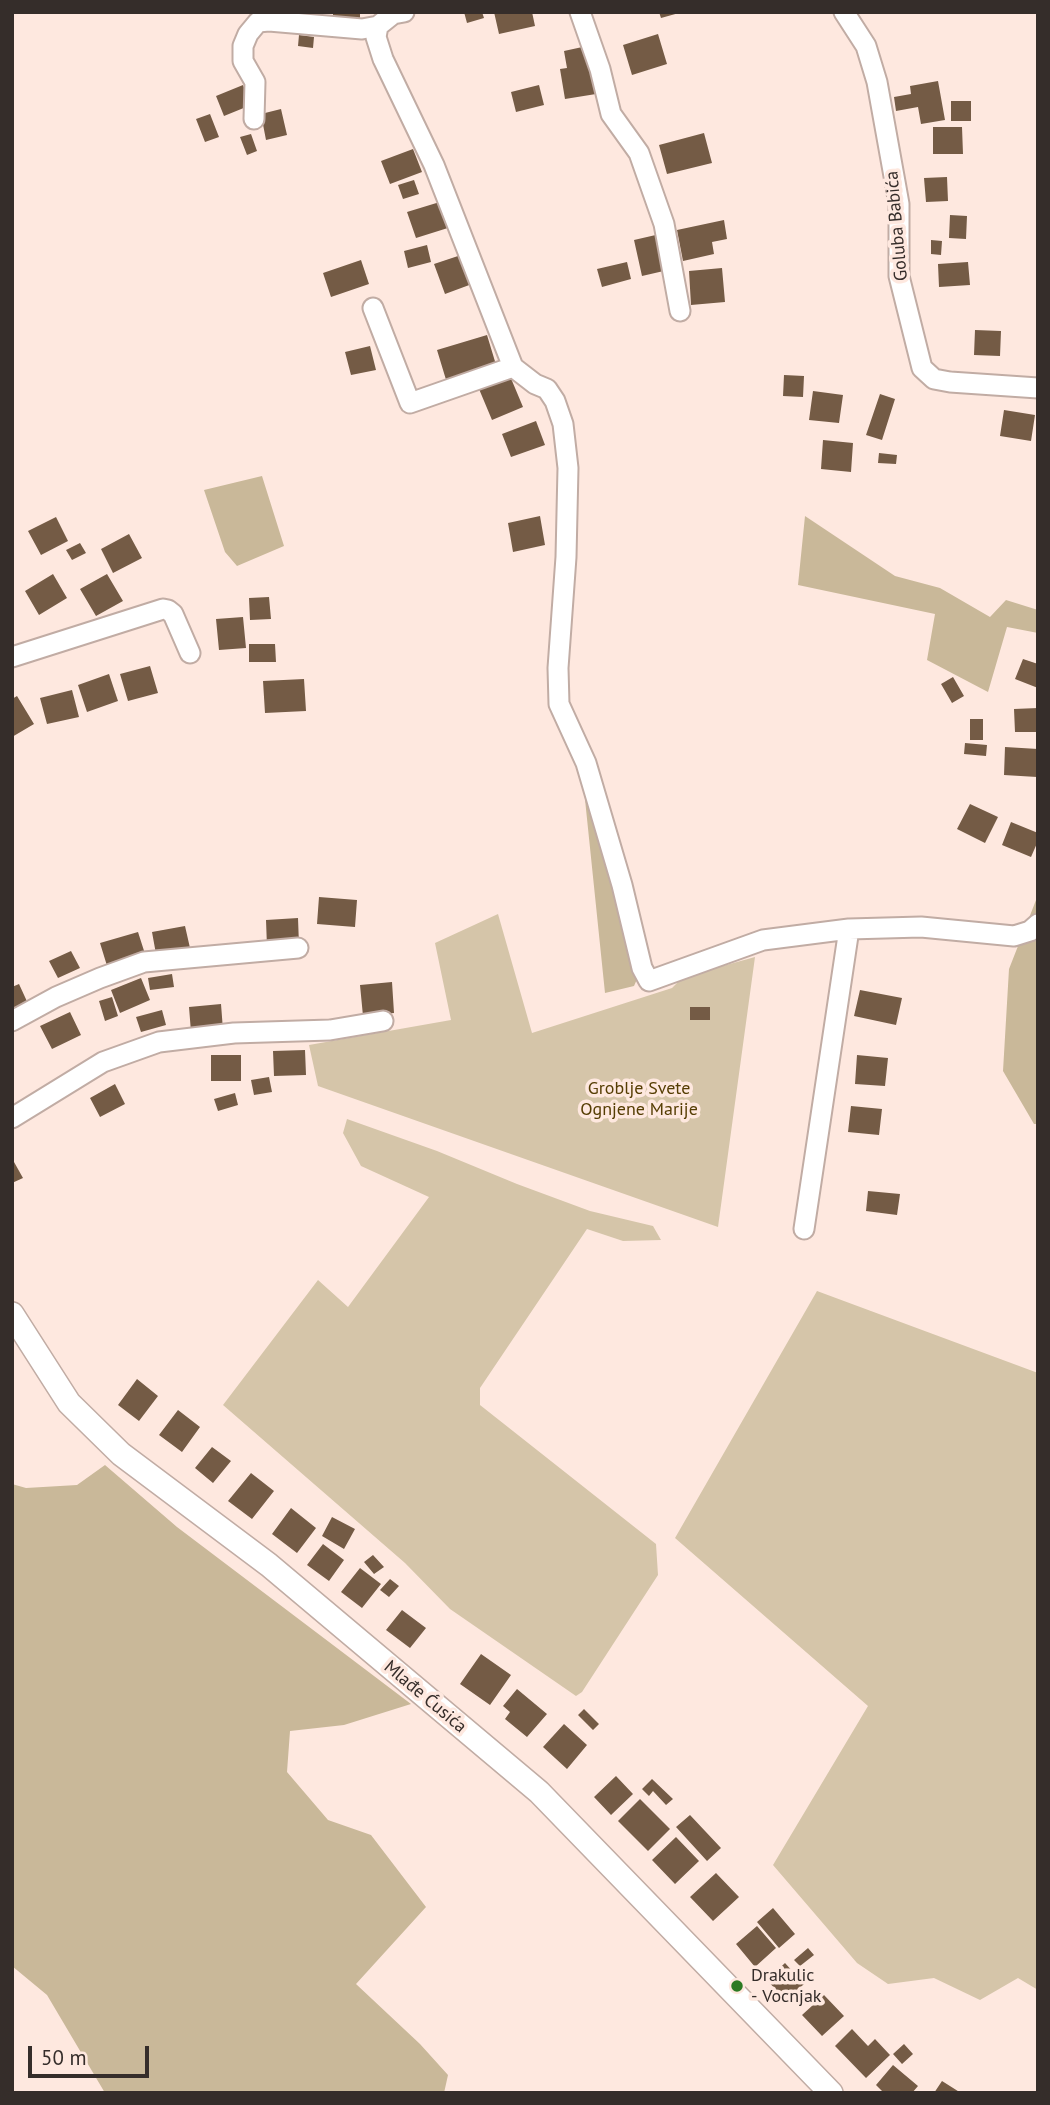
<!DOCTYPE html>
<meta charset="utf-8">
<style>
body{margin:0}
#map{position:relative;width:1050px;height:2105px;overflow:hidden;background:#fee8df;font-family:"PT Sans",sans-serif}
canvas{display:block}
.frame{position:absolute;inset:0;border:14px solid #352d2a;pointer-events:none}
.scale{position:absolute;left:28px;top:2046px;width:121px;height:32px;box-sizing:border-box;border:4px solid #352d2a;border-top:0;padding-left:9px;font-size:21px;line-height:24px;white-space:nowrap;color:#352d2a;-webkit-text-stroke:5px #fee8df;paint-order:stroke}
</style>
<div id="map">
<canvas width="1050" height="2105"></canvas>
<div class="frame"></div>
<div class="scale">50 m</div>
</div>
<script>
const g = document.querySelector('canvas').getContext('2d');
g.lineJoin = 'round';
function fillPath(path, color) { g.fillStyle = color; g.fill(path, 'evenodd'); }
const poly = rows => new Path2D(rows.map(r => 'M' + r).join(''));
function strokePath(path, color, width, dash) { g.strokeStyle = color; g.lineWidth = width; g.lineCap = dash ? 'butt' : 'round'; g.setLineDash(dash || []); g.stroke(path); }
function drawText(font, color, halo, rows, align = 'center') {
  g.font = font + ' "PT Sans",sans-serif'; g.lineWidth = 7; g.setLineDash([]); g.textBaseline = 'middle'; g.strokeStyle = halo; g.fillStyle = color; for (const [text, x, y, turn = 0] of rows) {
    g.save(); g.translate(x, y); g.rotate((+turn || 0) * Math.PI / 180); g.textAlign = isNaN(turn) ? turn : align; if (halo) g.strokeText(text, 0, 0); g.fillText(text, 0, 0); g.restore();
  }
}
const green = poly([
 [498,914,532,1033,672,988,683,977,755,957,718,1227,318,1086,309,1045,451,1020,435,943],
 [347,1119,437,1151,517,1184,590,1211,653,1226,661,1240,623,1241,587,1229,480,1388,480,1405,656,1544,658,1575,582,1692,576,1696,450,1609,405,1563,223,1405,318,1280,348,1307,429,1197,361,1166,343,1133],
 [817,1291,1038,1373,1038,1990,1018,1978,980,2000,934,1978,888,1984,857,1963,773,1865,868,1706,675,1538]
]);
const forest = poly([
 [262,476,284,546,237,566,225,552,204,490],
 [805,516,895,576,940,588,990,617,1006,600,1038,610,1038,633,1007,627,988,692,927,660,935,614,798,585],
 [583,780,642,968,634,986,605,993],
 [1038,895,1038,1124,1034,1124,1003,1071,1009,969],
 [105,1465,177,1527,411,1704,344,1725,290,1731,287,1772,328,1820,371,1835,426,1907,356,1984,420,2044,448,2075,444,2093,105,2093,47,1995,12,1966,12,1484,26,1488,77,1485]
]);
const building = poly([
 [333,12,360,12,360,19,333,20],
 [464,12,482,12,484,18,467,23],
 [494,12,532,12,535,26,499,34],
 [659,12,679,12,679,13,661,18],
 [658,34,667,64,632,75,623,45],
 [299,35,314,37,313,48,298,46],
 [587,46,596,94,565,99,560,69,567,68,564,51],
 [938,81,945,120,921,124,918,107,896,111,894,97,911,94,910,86],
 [243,85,251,105,224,116,216,96],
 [539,85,544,105,516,112,511,92],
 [951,101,971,101,971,121,951,121],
 [281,109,287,135,266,140,261,114],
 [210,114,219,137,205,142,196,119],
 [933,127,962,127,963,154,933,154],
 [704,133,712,163,667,174,659,145],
 [251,134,257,151,247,155,240,137],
 [413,149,422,172,390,184,381,161],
 [947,177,948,201,926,202,924,178],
 [414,180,419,194,403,199,398,185],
 [443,201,451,227,416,238,407,212],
 [950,215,967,216,966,239,949,238],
 [724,220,727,239,712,242,714,254,683,261,677,230],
 [660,234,668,270,642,276,634,240],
 [931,240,942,241,941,255,931,254],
 [427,245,431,262,408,268,404,251],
 [461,255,472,284,445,294,434,264],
 [361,260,369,284,331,297,323,273],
 [627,262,631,279,602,287,597,269],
 [968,262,970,285,939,287,938,264],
 [722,268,725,302,691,305,689,271],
 [975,330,1001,331,1000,356,974,355],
 [487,335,497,368,447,383,437,350],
 [370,346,376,370,351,375,345,352],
 [784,375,804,376,803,397,783,396],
 [510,376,523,407,492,420,479,389],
 [813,391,843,395,839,423,809,420],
 [880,394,895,399,882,440,866,435],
 [1004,410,1035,415,1031,441,1000,436],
 [536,421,545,445,511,457,502,434],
 [823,440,853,443,851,472,821,469],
 [879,453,897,455,896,464,878,463],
 [540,516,545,545,513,552,508,523],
 [56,517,68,541,41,555,28,531],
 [129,534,142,558,113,573,101,549],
 [80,543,86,553,72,560,66,550],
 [53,574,67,598,39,615,25,591],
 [107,574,123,601,96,616,80,589],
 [269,597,271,619,250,620,249,598],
 [243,617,246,648,219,650,216,619],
 [249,644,275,644,276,662,249,662],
 [1023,659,1038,664,1038,688,1015,679],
 [150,666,158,693,128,701,120,674],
 [109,674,118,701,87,712,78,685],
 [953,677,964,696,952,703,941,684],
 [304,679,306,711,265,713,263,681],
 [72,690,79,717,47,724,40,698],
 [17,696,34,724,12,737,12,699],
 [1038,708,1038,732,1015,732,1014,709],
 [970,719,983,719,983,740,970,740],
 [965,743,987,745,986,756,964,754],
 [1005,747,1038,749,1037,777,1004,775],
 [970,804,998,817,985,843,957,829],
 [1011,822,1038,833,1038,841,1031,857,1002,845],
 [319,897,357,900,355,927,317,924],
 [298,918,299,945,267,947,266,920],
 [185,926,190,948,156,954,152,932],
 [138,932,146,957,108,969,100,943],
 [71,951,80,968,58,978,49,961],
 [172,974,174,987,150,990,148,978],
 [141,978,150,1000,120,1013,111,990],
 [392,982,394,1013,363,1016,360,985],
 [19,984,30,1008,12,1017,12,987],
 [860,990,902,998,896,1025,854,1016],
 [112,997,118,1016,105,1021,99,1001],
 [221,1004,223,1030,191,1032,189,1007],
 [690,1007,710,1007,710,1020,690,1020],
 [162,1010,166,1025,141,1032,136,1017],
 [70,1012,81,1035,52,1049,40,1026],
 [305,1050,306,1075,274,1076,273,1051],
 [211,1055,241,1055,241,1081,211,1081],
 [857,1055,888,1058,885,1086,855,1084],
 [269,1077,272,1092,254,1095,251,1080],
 [115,1084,125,1104,100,1117,90,1098],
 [235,1093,238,1105,218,1111,214,1099],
 [851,1106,882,1109,879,1135,848,1132],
 [14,1162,23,1178,12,1183,12,1163],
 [868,1191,900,1194,897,1215,866,1211],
 [137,1379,158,1396,139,1421,118,1405],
 [178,1410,200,1427,182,1452,159,1435],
 [212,1447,231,1461,213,1483,195,1468],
 [251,1473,274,1491,252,1519,228,1501],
 [291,1508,316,1528,297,1553,272,1534],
 [332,1517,355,1529,344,1549,322,1536],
 [323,1544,344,1560,329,1581,307,1565],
 [373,1555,384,1567,374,1574,364,1562],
 [360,1568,381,1584,362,1608,341,1592],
 [390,1579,399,1586,389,1597,380,1590],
 [402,1610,426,1628,410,1648,386,1630],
 [481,1654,511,1675,490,1705,460,1684],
 [517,1689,547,1714,527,1737,505,1719,510,1712,503,1706],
 [584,1709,599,1724,593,1730,578,1715],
 [564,1724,587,1745,567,1769,543,1747],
 [616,1776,633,1794,611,1815,594,1797],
 [652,1779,673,1799,666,1805,653,1791,649,1796,642,1789],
 [640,1799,670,1829,648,1851,618,1821],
 [690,1815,721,1848,707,1861,676,1827],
 [676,1837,699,1861,675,1884,652,1860],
 [716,1873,739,1897,713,1921,690,1897],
 [773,1908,795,1934,779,1948,757,1922],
 [757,1926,776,1948,755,1967,736,1944],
 [808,1948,814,1955,800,1966,794,1960],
 [785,1963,804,1984,786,2001,767,1980],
 [824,1995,844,2016,822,2036,802,2015],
 [852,2029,868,2046,875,2039,890,2055,866,2078,835,2046],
 [904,2044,913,2054,902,2064,893,2054],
 [893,2065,918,2086,912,2093,884,2093,876,2085],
 [942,2081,961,2093,934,2093]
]);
const minor = poly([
 [404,12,393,14,378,26,376,37,383,59,434,165,513,367,535,384,547,389,555,401,563,424,568,468,566,557,558,668,559,704,586,763,622,885,642,968,649,981,763,940,849,929,921,927,1014,936,1030,931,1038,924],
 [580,12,600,69,611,114,639,153,664,224,680,311],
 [844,12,866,46,877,82,899,204,899,276,922,368,934,379,950,382,1038,388],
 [254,119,255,82,243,61,243,46,248,34,258,22,269,21,362,29,378,26],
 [373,308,410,403,513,367],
 [12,657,163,609,168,610,173,614,190,653],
 [12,1021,56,997,100,978,144,962,298,948],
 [12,1118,103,1062,159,1042,234,1033,330,1030,383,1021],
 [804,1229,849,929]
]);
const tertiary = poly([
 [12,1314,69,1403,121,1454,269,1565,539,1792,831,2093]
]);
const markers = [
 [737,1986,7,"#2c7a22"]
];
const streetNames = [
 ["Goluba Babića",897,226,-95],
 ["Mlađe Ćusića",425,1697,40]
];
const parkNames = [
 ["Groblje Svete",639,1089],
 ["Ognjene Marije",639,1110]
];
const poiNames = [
 ["Drakulic",751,1976],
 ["- Vocnjak",751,1997]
];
fillPath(green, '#d5c5a9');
fillPath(forest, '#c9b899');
fillPath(building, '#745b45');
strokePath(minor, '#c1aca4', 23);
strokePath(tertiary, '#c1aca4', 26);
strokePath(minor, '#fff', 19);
strokePath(tertiary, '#fff', 23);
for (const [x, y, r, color] of markers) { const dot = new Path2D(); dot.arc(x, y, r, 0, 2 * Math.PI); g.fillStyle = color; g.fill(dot); strokePath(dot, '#fee8df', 2.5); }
drawText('18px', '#352d2a', '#fee8df', streetNames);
drawText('18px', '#553d03', '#fee8df', parkNames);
drawText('18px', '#352d2a', '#fee8df', poiNames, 'left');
</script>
